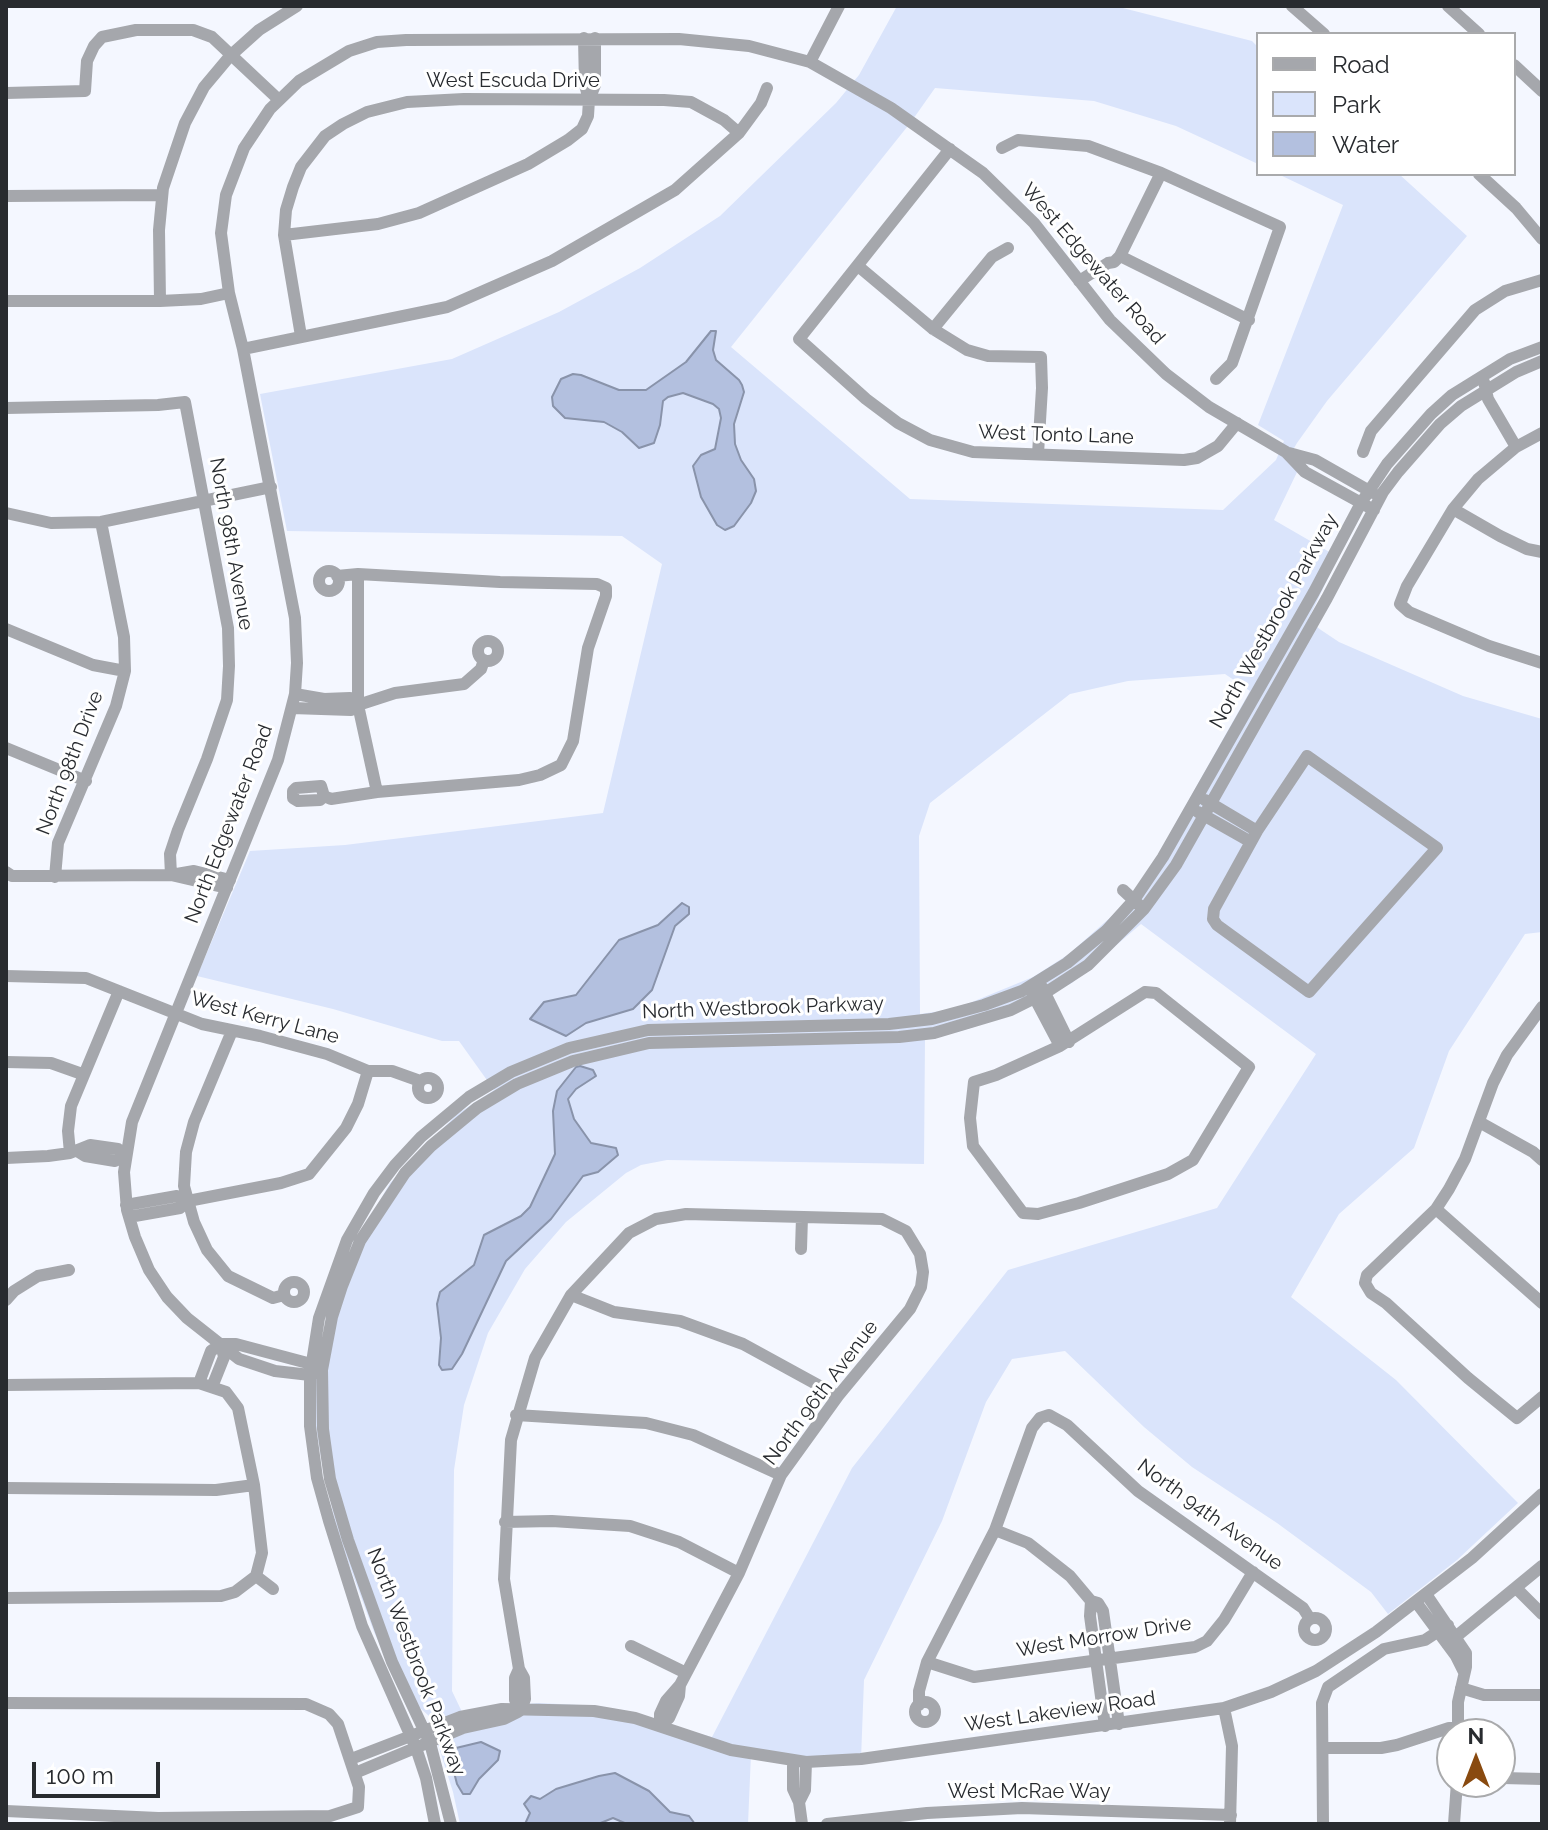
<!DOCTYPE html>
<style>
body{margin:0}
#map{position:relative;width:1548px;height:1830px;overflow:hidden;background:#f4f7ff;font-family:Raleway,sans-serif}
canvas{display:block}
.frame{position:absolute;inset:0;border:8px solid #282b2f;pointer-events:none}
.legend{position:absolute;left:1256px;top:32px;width:260px;height:144px;box-sizing:border-box;background:#fff;border:2px solid #a9aaac;margin:0;padding:10px 14px;list-style:none;font-size:24px;color:#282b2f}
.legend li{display:flex;align-items:center;gap:16px;height:40px}
.legend b{width:40px;border:2px solid #a9aaac}
.north{position:absolute;left:1436px;top:1718px;width:80px;height:80px;box-sizing:border-box;background:#fff;border:2px solid #a9aaac;border-radius:50%;rotate:0deg;font-size:22px;font-weight:700;line-height:32px;text-align:center;color:#282b2f}
.north::after{content:'';display:block;margin:auto;width:28px;height:36px;background:#894a0f;clip-path:polygon(50% 0,100% 100%,50% 72%,0 100%)}
.scale{position:absolute;left:32px;top:1762px;width:128px;height:36px;box-sizing:border-box;border:4px solid #282b2f;border-top:0;padding-left:10px;font-size:24px;line-height:28px;white-space:nowrap;color:#282b2f;-webkit-text-stroke:6px #fff;paint-order:stroke}
</style>
<div id="map">
<canvas width="1548" height="1830"></canvas>
<div class="frame"></div>
<ul class="legend">
<li><b style="height:10px;background:#a5a7ac"></b>Road</li>
<li><b style="height:22px;background:#dae4fb"></b>Park</li>
<li><b style="height:22px;background:#b3c0df"></b>Water</li>
</ul>
<div class="north">N</div>
<div class="scale">100 m</div>
</div>
<script>
const g = document.querySelector('canvas').getContext('2d');
g.lineJoin = 'round';
function fillPath(path, color) { g.fillStyle = color; g.fill(path, 'evenodd'); }
const poly = rows => new Path2D(rows.map(r => 'M' + r).join(''));
function strokePath(path, color, width, dash) { g.strokeStyle = color; g.lineWidth = width; g.lineCap = dash ? 'butt' : 'round'; g.setLineDash(dash || []); g.stroke(path); }
function drawText(font, color, halo, rows, align = 'center') {
  g.font = font + ' Raleway,sans-serif'; g.lineWidth = 6; g.setLineDash([]); g.textBaseline = 'middle'; g.strokeStyle = halo; g.fillStyle = color; for (const [text, x, y, turn = 0] of rows) {
    g.save(); g.translate(x, y); g.rotate((+turn || 0) * Math.PI / 180); g.textAlign = isNaN(turn) ? turn : align; if (halo) g.strokeText(text, 0, 0); g.fillText(text, 0, 0); g.restore();
  }
}
const green = poly([
 [897,6,1115,6,1252,41,1258,47,1258,164,1176,126,1094,101,935,88,911,122,731,347,910,499,1223,510,1276,460,1284,441,1258,425,1343,205,1278,174,1399,174,1467,236,1327,401,1297,443,1287,460,1299,468,1274,520,1338,557,1308,620,1321,630,1339,642,1463,696,1542,719,1542,932,1525,934,1449,1051,1414,1148,1339,1214,1291,1297,1396,1380,1518,1503,1457,1560,1388,1614,1371,1592,1277,1523,1192,1467,1144,1427,1065,1351,1012,1359,986,1402,942,1521,864,1680,861,1759,751,1754,748,1824,460,1824,453,1792,429,1716,401,1691,374,1632,347,1559,335,1522,321,1457,315,1422,315,1369,356,1242,390,1183,457,1114,494,1090,459,1041,442,1041,333,1009,197,976,250,851,345,845,603,813,662,564,622,536,287,531,260,394,452,359,559,312,640,268,720,216,836,103,859,75],
 [1225,674,1250,691,1154,862,1122,907,1069,954,1033,977,955,1009,920,1014,919,836,930,803,1070,694,1128,681],
 [1141,924,1316,1054,1217,1208,1008,1270,852,1468,712,1737,600,1706,539,1703,485,1707,462,1712,452,1691,454,1470,464,1405,488,1333,525,1269,566,1222,626,1173,641,1165,667,1160,924,1164,925,1038,958,1032,1005,1017,1072,983]
]);
const water = poly([
 [711,331,716,331,713,350,716,360,739,380,742,385,744,392,734,424,735,444,741,460,754,479,756,491,751,503,734,526,725,530,717,525,701,497,693,466,701,455,715,449,721,418,719,409,713,404,683,393,668,397,663,401,660,425,654,443,639,448,622,432,604,422,565,418,553,406,552,397,561,379,573,374,581,375,619,390,646,390,686,362,711,331],
 [682,903,689,907,689,914,675,926,652,990,633,1009,586,1023,566,1036,530,1019,544,1002,576,995,619,940,658,925,682,903],
 [580,1066,593,1070,596,1076,576,1089,568,1099,574,1119,591,1143,616,1148,618,1155,598,1172,583,1176,551,1219,506,1261,462,1354,452,1369,442,1370,439,1365,441,1338,437,1304,440,1292,474,1265,484,1235,521,1216,530,1207,555,1154,553,1111,557,1091,576,1067,580,1066],
 [452,1742,456,1748,481,1742,500,1751,498,1760,479,1779,470,1794,463,1794,457,1784,447,1745,452,1742],
 [615,1773,649,1791,670,1812,689,1816,695,1824,627,1824,613,1818,598,1824,525,1824,530,1813,524,1804,531,1796,540,1799,556,1789,599,1776,615,1773]
]);
const minor = poly([
 [1292,6,1324,34],
 [1448,6,1479,34],
 [584,38,585,85,589,100],
 [810,62,839,6],
 [1514,65,1542,91],
 [6,93,85,91,87,61,94,46,102,37,136,30,193,30,212,37,278,99],
 [1002,148,1018,140,1088,146,1161,173,1280,227,1232,363,1216,379],
 [950,149,799,339,866,399,898,423,930,440,973,452,1184,460,1197,458,1218,446,1237,423],
 [1479,174,1516,208,1542,239],
 [6,196,162,195],
 [284,235,378,224,419,213,528,164,568,140,582,129,588,116,589,100,595,85,595,38],
 [1120,256,1249,320],
 [858,266,933,329,967,350,988,356,1041,357,1042,388,1038,454],
 [1079,281,1108,263,1114,262,1120,256,1161,173],
 [6,301,160,301,201,299,229,293],
 [160,301,159,230,163,188,185,123,204,87,230,56,259,30,297,6],
 [933,329,992,257,1008,248],
 [301,336,284,235,286,210,293,187,301,167,325,136,343,124,367,112,407,102,464,99,664,100,691,102,724,120,739,133],
 [243,349,447,307,552,261,675,190,739,133,761,103,767,88],
 [1484,382,1488,399,1516,447],
 [6,408,158,405,185,402,228,628,229,666,227,700,207,759,178,830,170,854,171,875],
 [1542,433,1516,447,1478,479,1453,509,1407,586,1400,604,1409,612,1489,646,1542,663],
 [1363,452,1371,431,1475,310,1505,291,1542,280],
 [1289,453,1315,460,1373,493],
 [1453,509,1500,536,1527,549,1542,552],
 [6,513,51,523,101,522,271,487],
 '319 581a10 10 0 1 1 20 0a10 10 0 1 1-20 0Z',
 [358,574,358,705,377,792],
 [6,629,93,665,125,671],
 '478 651a10 10 0 1 1 20 0a10 10 0 1 1-20 0Z',
 [295,694,324,699,350,698,358,705],
 [292,708,351,710,358,705,395,693,464,684,481,669,484,660],
 [6,748,86,781],
 [1307,756,1437,848,1309,992,1217,925,1213,919,1214,909,1257,831,1307,756],
 [324,796,320,800,298,801,293,798,293,791,296,788,321,786,324,796,331,799,377,792,519,780,540,775,561,765,573,741,588,648,606,596,606,588,597,584,500,582,358,574,337,576],
 [1205,800,1257,831],
 [1198,812,1251,842],
 [6,872,12,876,171,875,227,888],
 [171,875,194,871,230,880],
 [55,877,58,843,116,706,125,671,124,637,101,522],
 [1123,890,1139,905],
 [6,976,86,978,202,1024,260,1036,327,1054,368,1071,392,1071,420,1081],
 [1042,987,1069,1042],
 [1145,992,1156,993,1249,1067,1193,1160,1168,1174,1079,1203,1038,1214,1023,1213,973,1146,970,1118,974,1082,996,1075,1060,1046,1145,992],
 [1032,993,1060,1046],
 [1542,1007,1507,1055,1493,1083,1465,1159,1449,1189,1436,1209,1367,1275,1365,1283,1371,1293,1386,1303,1468,1378,1517,1418,1542,1397],
 [232,1031,194,1122,186,1152,184,1186,194,1222,207,1250,228,1276,273,1298,284,1295],
 [6,1062,51,1063,82,1074],
 '418 1088a10 10 0 1 1 20 0a10 10 0 1 1-20 0Z',
 [1481,1123,1533,1152,1542,1160],
 [70,1153,68,1131,71,1106,119,991],
 [6,1158,48,1156,70,1153,90,1145,118,1149,125,1156,115,1161,85,1156,77,1151],
 [126,1205,177,1196,188,1201],
 [1436,1209,1542,1303],
 [129,1217,180,1208,188,1201,281,1183,309,1174,346,1128,358,1104,368,1071],
 [801,1249,802,1217],
 '284 1292a10 10 0 1 1 20 0a10 10 0 1 1-20 0Z',
 [571,1295,614,1312,680,1321,743,1344,838,1396],
 [6,1300,14,1291,38,1276,69,1270],
 [221,1344,236,1344,315,1365],
 [322,1370,310,1375,275,1371,239,1359,187,1318,167,1297,149,1270,135,1237,127,1210,124,1172,132,1122,278,760,295,694,297,663,295,618,243,349,229,293,221,233,226,195,244,148,270,109,299,81,349,51,377,42,406,40,679,39,749,46,810,62,891,108,983,173,1034,223,1110,320,1166,374,1209,407,1286,452,1305,472,1374,510],
 [199,1383,211,1351,221,1344],
 [6,1385,199,1383,226,1392,238,1408,254,1485,262,1553,256,1576,235,1592,221,1596,6,1598],
 [212,1387,224,1357,221,1344],
 [516,1415,646,1423,693,1435,781,1475],
 [6,1488,216,1490,254,1485],
 [505,1522,552,1521,630,1526,679,1542,739,1573],
 [995,1530,1028,1543,1070,1576,1091,1601,1098,1603,1103,1611,1119,1724],
 [256,1576,273,1589],
 [1516,1588,1542,1614],
 [1426,1594,1466,1653,1466,1667,1458,1702,1458,1734],
 [1091,1601,1090,1616,1105,1726],
 [1416,1602,1456,1656,1464,1672],
 '1304 1629a11 11 0 1 1 22 0a11 11 0 1 1-22 0Z',
 [1447,1644,1542,1566],
 [631,1646,686,1673],
 [927,1662,974,1677,1195,1647,1207,1641,1224,1620,1253,1572],
 [519,1669,515,1678,515,1700,521,1710],
 [1461,1688,1484,1695,1542,1695],
 '915 1712a10 10 0 1 1 20 0a10 10 0 1 1-20 0Z',
 [6,1703,306,1704,329,1714,338,1724,359,1787,358,1807,330,1816,158,1818,6,1811],
 [919,1705,919,1691,927,1662,995,1530,1032,1428,1040,1418,1049,1415,1067,1425,1138,1491,1303,1608,1310,1619],
 [1224,1708,1232,1746,1230,1824],
 [521,1710,525,1699,524,1678,519,1669,504,1579,511,1440,535,1358,571,1295,629,1233,656,1219,686,1214,882,1219,906,1231,920,1254,923,1272,921,1287,910,1309,838,1396,781,1475,739,1573,680,1685,679,1696,669,1718,660,1726],
 [660,1726,660,1714,666,1701,680,1685],
 [1323,1748,1381,1748,1397,1745,1449,1728,1458,1728],
 [351,1759,460,1717,502,1709,594,1711,635,1718,731,1750,806,1762,861,1759,1224,1708,1271,1692,1316,1671,1376,1632,1472,1558,1542,1494],
 [793,1761,793,1789,799,1802,802,1824],
 [355,1773,463,1728,504,1719,518,1712],
 [1503,1778,1542,1779],
 [799,1802,805,1790,806,1762],
 [435,1824,426,1778,416,1748,362,1626,329,1521,317,1478,310,1426,310,1375,319,1318,347,1240,374,1193,395,1165,421,1137,469,1097,511,1072,569,1048,648,1030,889,1024,932,1019,984,1005,1022,991,1067,963,1106,931,1134,900,1163,857,1314,592,1361,503,1387,464,1431,414,1452,395,1510,359,1542,347],
 [451,1824,430,1743,392,1662,348,1540,330,1479,323,1429,322,1370,332,1317,342,1286,360,1241,405,1173,431,1146,477,1108,517,1084,573,1061,649,1043,899,1037,934,1033,1011,1010,1045,993,1088,965,1144,909,1176,865,1327,598,1383,492,1398,472,1440,424,1461,406,1516,372,1542,361],
 [827,1824,927,1813,1022,1808,1231,1815],
 [1323,1824,1322,1703,1328,1687,1384,1649,1425,1640,1448,1625],
 [1454,1824,1457,1782]
]);
const streetNames = [
 ["West Escuda Drive",513,81],
 ["West Edgewater Road",1093,264,49],
 ["West Tonto Lane",1056,435,2],
 ["North 98th Avenue",231,544,80],
 ["North Westbrook Parkway",1274,621,-61],
 ["North 98th Drive",70,763,-69],
 ["North Edgewater Road",229,824,-69],
 ["North Westbrook Parkway",763,1008,-2],
 ["West Kerry Lane",265,1018,15],
 ["North 96th Avenue",821,1393,-53],
 ["North 94th Avenue",1210,1515,36],
 ["West Morrow Drive",1104,1637,-9],
 ["North Westbrook Parkway",416,1662,69],
 ["West Lakeview Road",1060,1712,-8],
 ["West McRae Way",1029,1792]
];
fillPath(green, '#dae4fb');
fillPath(water, '#b3c0df');
strokePath(water, '#8993aa', 2);
strokePath(minor, '#a5a7ac', 12);
drawText('20px', '#282b2f', '#fff', streetNames);
</script>
